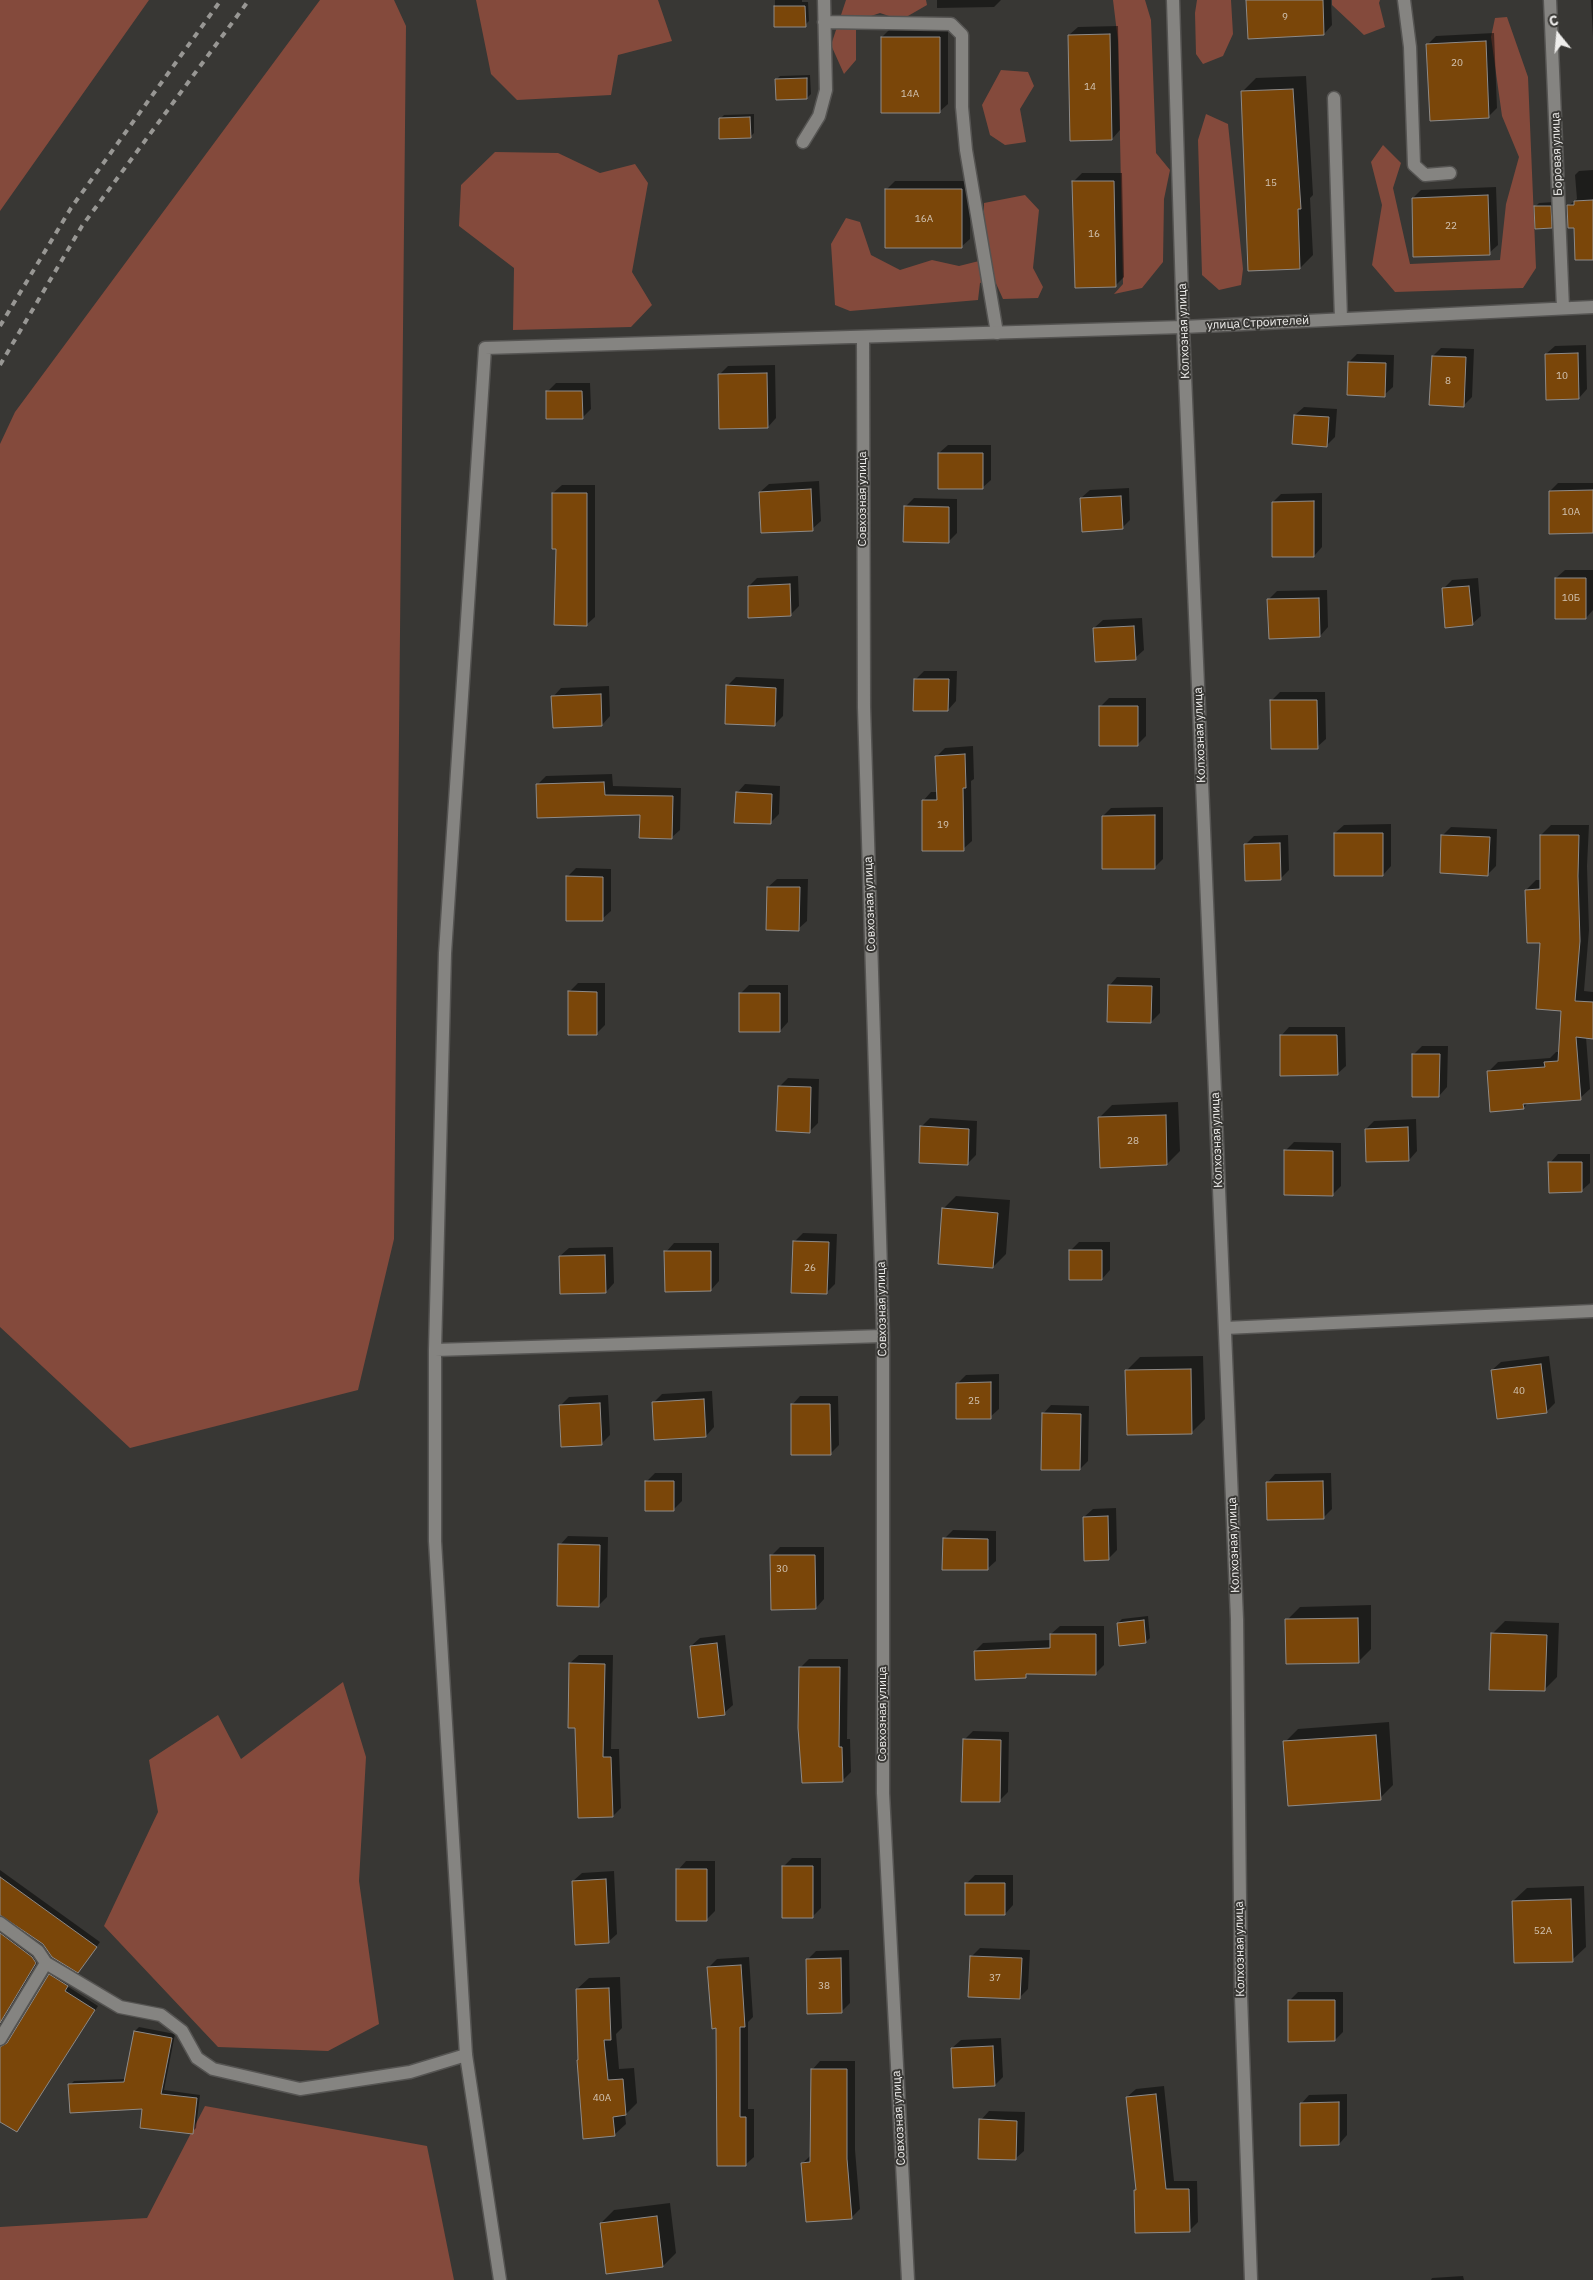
<!DOCTYPE html>
<meta charset="utf-8">
<style>
body{margin:0}
#map{position:relative;width:1593px;height:2280px;overflow:hidden;background:#383734;font-family:"IBM Plex Sans",sans-serif}
canvas{display:block}
.north{position:absolute;left:1533px;top:10px;width:50px;height:50px;-webkit-text-stroke:4px #383734;paint-order:stroke;rotate:343deg;font-size:14px;font-weight:700;line-height:20px;text-align:center;color:#efeeec}
.north::after{content:'';display:block;margin:auto;width:18px;height:22px;background:#efeeec;clip-path:polygon(50% 0,100% 100%,50% 72%,0 100%)}
</style>
<div id="map">
<canvas width="1593" height="2280"></canvas>
<div class="north">С</div>
</div>
<script>
const g = document.querySelector('canvas').getContext('2d');
g.lineJoin = 'round';
function fillPath(path, color) { g.fillStyle = color; g.fill(path, 'evenodd'); }
const poly = rows => new Path2D(rows.map(r => 'M' + r).join(''));
function strokePath(path, color, width, dash) { g.strokeStyle = color; g.lineWidth = width; g.lineCap = dash ? 'butt' : 'round'; g.setLineDash(dash || []); g.stroke(path); }
function drawText(font, color, halo, rows, align = 'center') {
  g.font = font + ' "IBM Plex Sans",sans-serif'; g.lineWidth = 4; g.setLineDash([]); g.textBaseline = 'middle'; g.strokeStyle = halo; g.fillStyle = color; for (const [text, x, y, turn = 0] of rows) {
    g.save(); g.translate(x, y); g.rotate((+turn || 0) * Math.PI / 180); g.textAlign = isNaN(turn) ? turn : align; if (halo) g.strokeText(text, 0, 0); g.fillText(text, 0, 0); g.restore();
  }
}
const green = poly([
 [0,0,149,0,0,211],
 [320,0,394,0,406,26,394,1239,358,1390,130,1448,0,1327,0,444,15,412],
 [476,0,658,0,672,41,618,55,611,95,517,100,491,74],
 [846,0,926,0,927,5,901,20,880,13,856,21,856,60,844,74,831,45],
 [1113,0,1145,0,1151,20,1156,153,1170,170,1164,199,1163,262,1142,288,1114,294,1123,284,1118,41],
 [1197,0,1231,0,1233,34,1223,56,1203,64,1196,54,1195,13],
 [1332,0,1380,0,1379,3,1385,27,1364,35,1332,5],
 [1507,17,1528,77,1536,268,1523,288,1395,292,1372,265,1382,205,1371,162,1383,145,1401,163,1393,188,1410,264,1500,260,1506,204,1519,157,1502,116,1491,37,1495,18],
 [1001,70,1028,72,1034,86,1020,109,1026,142,1005,145,990,135,982,105],
 [1206,114,1228,124,1243,269,1241,285,1219,290,1202,275,1198,140],
 [495,152,558,153,600,173,635,164,648,183,632,272,652,305,631,327,513,330,514,268,459,226,461,185],
 [1025,195,1039,210,1033,268,1043,287,1038,298,1003,299,994,279,980,283,978,300,850,311,835,305,831,244,846,218,860,222,871,255,900,270,932,260,959,266,983,260,984,203],
 [343,1682,366,1757,359,1881,379,2024,328,2051,218,2047,104,1926,158,1812,149,1760,218,1715,241,1759],
 [205,2106,427,2146,454,2280,0,2280,0,2227,147,2218]
]);
const shadow = poly([
 [775,0,802,0,802,2,808,2,809,21,805,25,775,26],
 [937,0,1001,0,994,7,937,8],
 [1248,0,1331,0,1332,25,1324,34],
 [1591,0,1593,0,1593,37],
 [1118,26,1120,130,1112,139,1069,35,1078,27],
 [890,29,948,29,948,104,939,112,882,37],
 [1494,33,1497,108,1489,116,1427,45,1436,36],
 [810,75,811,94,807,98,776,80,780,76],
 [1306,76,1313,195,1310,198,1313,255,1300,268,1243,91,1256,78],
 [754,114,754,133,750,137,720,119,724,115],
 [1593,170,1593,256,1576,226,1568,206,1577,199,1575,175,1579,171],
 [1082,173,1122,173,1124,277,1116,285,1073,182],
 [895,181,970,181,970,239,961,247,887,189],
 [1496,187,1498,245,1489,253,1413,198,1421,190],
 [1554,202,1555,223,1551,227,1535,207,1539,203],
 [1586,345,1587,389,1579,398,1546,354,1555,346],
 [1441,348,1474,349,1472,397,1463,406,1433,356],
 [1357,354,1394,355,1393,387,1384,395,1349,362],
 [775,365,776,418,768,427,720,374,728,366],
 [556,383,590,383,591,409,582,418,547,392],
 [1304,407,1337,409,1335,437,1327,445,1295,415],
 [948,445,991,445,991,480,982,488,939,453],
 [819,481,821,521,812,529,760,492,769,484],
 [1558,483,1593,483,1593,532,1550,491],
 [562,485,595,485,595,617,586,625,557,548,553,493],
 [1129,488,1130,520,1122,528,1081,498,1090,490],
 [1322,493,1322,547,1314,556,1273,502,1281,494],
 [914,498,957,499,957,533,948,542,905,507],
 [1565,570,1593,570,1593,610,1586,618,1556,578],
 [798,576,799,606,790,615,749,586,757,578],
 [1478,578,1481,616,1472,624,1443,589,1452,580],
 [1327,590,1328,627,1320,636,1269,599,1277,591],
 [1142,618,1144,650,1135,658,1094,628,1103,620],
 [924,671,957,671,956,701,948,710,915,680],
 [736,677,784,679,783,716,774,725,727,686],
 [609,686,610,716,602,725,553,697,561,688],
 [1280,692,1325,692,1326,739,1317,747,1271,701],
 [1109,698,1146,698,1146,736,1138,744,1100,707],
 [973,746,974,779,971,781,972,841,963,849,923,801,931,792,938,792,937,756,945,748],
 [612,774,613,786,681,788,680,830,671,838,641,813,537,785,546,776],
 [745,784,780,786,779,814,770,823,737,793],
 [1163,807,1163,859,1155,867,1103,816,1111,808],
 [1391,824,1391,866,1383,875,1335,833,1344,825],
 [1551,825,1589,825,1587,866,1589,930,1584,991,1593,992,1593,1037,1586,1037,1590,1089,1580,1098,1528,1103,1523,1108,1488,1072,1498,1062,1550,1058,1556,1052,1560,1052,1563,1010,1526,890,1536,880,1541,880,1541,835],
 [1451,827,1497,829,1496,866,1487,875,1443,835],
 [1288,835,1289,870,1280,879,1245,845,1254,836],
 [576,868,611,869,611,911,602,919,567,877],
 [777,879,808,879,807,921,798,929,768,887],
 [1117,977,1160,978,1160,1013,1151,1022,1109,986],
 [578,983,605,983,605,1025,596,1034,569,992],
 [749,985,788,985,788,1022,780,1031,740,994],
 [1289,1027,1345,1027,1346,1066,1337,1074,1281,1036],
 [1422,1046,1448,1046,1447,1087,1439,1096,1413,1055],
 [788,1078,819,1079,818,1123,809,1132,779,1087],
 [1178,1102,1180,1151,1167,1164,1099,1118,1112,1105],
 [930,1118,977,1121,976,1155,967,1164,921,1127],
 [1416,1119,1417,1151,1409,1160,1366,1129,1374,1121],
 [1294,1142,1341,1143,1341,1186,1332,1195,1285,1151],
 [1558,1154,1590,1154,1590,1183,1581,1191,1550,1163],
 [956,1196,1010,1200,1006,1254,993,1267,943,1209],
 [803,1233,837,1234,835,1284,827,1292,794,1242],
 [1079,1242,1110,1242,1110,1270,1102,1279,1070,1251],
 [674,1243,719,1243,719,1281,711,1290,666,1252],
 [613,1247,614,1283,606,1292,560,1256,569,1248],
 [1203,1356,1205,1419,1192,1432,1127,1370,1140,1357],
 [1549,1356,1555,1403,1546,1412,1492,1370,1501,1362],
 [999,1374,999,1409,990,1417,958,1383,966,1375],
 [712,1391,714,1427,706,1436,653,1403,662,1394],
 [608,1395,610,1435,601,1444,561,1405,569,1397],
 [800,1396,838,1396,839,1445,830,1454,792,1405],
 [1051,1405,1089,1406,1088,1461,1080,1469,1043,1414],
 [655,1473,682,1473,682,1501,674,1509,646,1482],
 [1331,1473,1332,1509,1324,1517,1267,1483,1275,1474],
 [1116,1508,1117,1550,1108,1559,1084,1517,1093,1509],
 [953,1530,996,1531,996,1561,987,1569,944,1539],
 [568,1536,608,1537,607,1597,598,1606,560,1545],
 [780,1547,824,1547,824,1599,816,1608,771,1556],
 [1371,1605,1371,1649,1358,1662,1287,1620,1300,1607],
 [1148,1616,1150,1638,1146,1642,1118,1623,1122,1619],
 [1505,1621,1559,1623,1557,1677,1544,1690,1492,1634],
 [1060,1626,1104,1626,1104,1665,1096,1673,1029,1673,1025,1677,975,1651,983,1643,1051,1640,1051,1634],
 [725,1635,733,1705,724,1713,691,1646,700,1638],
 [579,1655,613,1655,611,1749,619,1749,621,1808,613,1816,576,1727,570,1663],
 [809,1659,848,1659,847,1739,850,1739,851,1772,843,1780,801,1667],
 [1389,1722,1393,1785,1380,1798,1285,1742,1298,1729],
 [973,1731,1009,1732,1008,1792,999,1801,964,1740],
 [792,1858,821,1858,821,1908,812,1917,783,1867],
 [686,1861,715,1861,715,1911,706,1920,678,1870],
 [0,1870,100,1942,82,1967,0,1914],
 [614,1871,617,1934,608,1942,573,1881,582,1873],
 [975,1875,1013,1875,1013,1905,1005,1914,966,1884],
 [1584,1886,1586,1947,1572,1960,1513,1901,1527,1888],
 [0,1926,40,1959,0,2024],
 [980,1948,1030,1950,1028,1989,1020,1997,971,1957],
 [849,1950,850,2003,841,2012,807,1960,816,1951],
 [749,1957,753,2017,748,2022,748,2109,754,2109,754,2157,745,2165,717,2027,709,1967,717,1959],
 [54,1971,71,1981,67,1986,98,2006,20,2127,0,2120,0,2042,5,2044,10,2041],
 [620,1977,622,2028,616,2034,619,2069,634,2068,637,2103,625,2115,626,2124,614,2135,580,2059,577,1989,589,1978],
 [1298,1992,1343,1992,1343,2032,1335,2040,1289,2001],
 [139,2027,175,2034,164,2090,200,2095,196,2128,192,2132,143,2108,70,2085,74,2081,126,2079,135,2031],
 [1001,2038,1003,2077,995,2085,952,2048,961,2040],
 [820,2061,855,2061,855,2150,860,2209,852,2217,807,2221,803,2163,811,2155,812,2070],
 [1164,2086,1174,2181,1197,2181,1198,2222,1189,2231,1135,2190,1137,2188,1127,2097,1136,2089],
 [1347,2094,1347,2135,1339,2144,1301,2104,1309,2095],
 [989,2111,1025,2112,1024,2151,1015,2159,981,2120],
 [670,2203,676,2253,663,2266,601,2223,614,2210],
 [1463,2276,1464,2280,1431,2280,1432,2278]
]);
const building = poly([
 [1246,0,1323,0,1324,35,1248,39,1246,0],
 [774,6,805,6,806,27,774,27,774,6],
 [1110,34,1112,140,1070,141,1068,35,1110,34],
 [881,37,940,37,940,113,881,113,881,37],
 [1486,41,1489,118,1430,121,1426,44,1486,41],
 [807,78,807,99,776,100,775,79,807,78],
 [1293,89,1301,209,1298,209,1300,269,1248,271,1241,91,1293,89],
 [750,117,751,138,719,139,719,118,750,117],
 [1072,181,1114,181,1116,287,1075,288,1072,181],
 [885,189,962,189,962,248,885,248,885,189],
 [1488,195,1490,255,1413,257,1412,198,1488,195],
 [1593,200,1593,260,1575,260,1574,228,1568,228,1567,205,1574,205,1574,201,1593,200],
 [1534,206,1551,206,1552,228,1535,229,1534,206],
 [1578,353,1579,399,1546,400,1545,354,1578,353],
 [1432,356,1466,357,1464,407,1429,405,1432,356],
 [1348,362,1386,363,1385,397,1347,395,1348,362],
 [767,373,768,428,719,429,718,374,767,373],
 [546,391,582,391,583,419,546,419,546,391],
 [1294,415,1329,417,1327,447,1292,444,1294,415],
 [938,453,983,453,983,489,938,489,938,453],
 [811,489,813,531,761,533,759,492,811,489],
 [1593,490,1593,533,1549,534,1549,491,1593,490],
 [552,493,587,493,587,626,554,625,556,549,552,549,552,493],
 [1121,496,1123,529,1082,532,1080,498,1121,496],
 [1314,501,1314,557,1272,557,1272,502,1314,501],
 [904,506,949,507,949,543,903,542,904,506],
 [1555,578,1586,578,1586,619,1555,619,1555,578],
 [790,584,791,616,748,618,748,586,790,584],
 [1469,586,1473,625,1445,628,1442,588,1469,586],
 [1319,598,1320,637,1269,639,1267,599,1319,598],
 [1134,626,1136,660,1095,662,1093,628,1134,626],
 [914,679,949,679,948,711,913,711,914,679],
 [726,685,776,688,775,726,725,724,726,685],
 [601,694,602,726,553,728,551,696,601,694],
 [1270,700,1317,700,1318,749,1271,749,1270,700],
 [1099,706,1138,706,1138,746,1099,746,1099,706],
 [965,754,966,788,963,788,964,851,922,851,922,800,937,800,935,756,965,754],
 [604,782,605,795,673,796,672,839,639,838,640,815,537,818,536,784,604,782],
 [736,792,772,794,771,824,734,823,736,792],
 [1155,815,1155,869,1102,869,1102,816,1155,815],
 [1334,833,1383,833,1383,876,1334,876,1334,833],
 [1441,835,1490,837,1488,876,1440,873,1441,835],
 [1540,835,1579,835,1578,876,1580,941,1575,1001,1593,1002,1593,1039,1576,1037,1581,1100,1523,1104,1524,1109,1490,1112,1487,1071,1545,1067,1544,1062,1558,1061,1561,1011,1536,1009,1540,943,1527,943,1525,890,1540,889,1540,835],
 [1280,843,1281,880,1245,881,1244,844,1280,843],
 [566,876,603,877,603,921,566,921,566,876],
 [767,887,800,887,799,931,766,930,767,887],
 [1108,985,1152,986,1151,1023,1107,1022,1108,985],
 [568,991,597,992,597,1035,568,1035,568,991],
 [739,993,780,993,780,1032,739,1032,739,993],
 [1280,1035,1337,1035,1338,1075,1280,1076,1280,1035],
 [1412,1054,1440,1054,1439,1097,1412,1097,1412,1054],
 [778,1086,811,1087,810,1133,776,1131,778,1086],
 [1166,1115,1167,1165,1100,1168,1098,1117,1166,1115],
 [920,1126,969,1129,968,1165,919,1163,920,1126],
 [1408,1127,1409,1161,1366,1162,1365,1129,1408,1127],
 [1284,1150,1333,1151,1333,1196,1284,1195,1284,1150],
 [1548,1162,1582,1162,1582,1192,1549,1193,1548,1162],
 [942,1208,998,1213,993,1268,938,1264,942,1208],
 [793,1241,829,1242,827,1294,791,1293,793,1241],
 [1069,1250,1102,1250,1102,1280,1069,1280,1069,1250],
 [664,1251,711,1251,711,1291,665,1292,664,1251],
 [605,1255,606,1293,560,1294,559,1256,605,1255],
 [1541,1364,1547,1413,1497,1419,1491,1370,1541,1364],
 [1191,1369,1192,1434,1127,1435,1125,1370,1191,1369],
 [991,1382,991,1419,956,1419,956,1383,991,1382],
 [704,1399,706,1437,654,1440,652,1402,704,1399],
 [600,1403,602,1445,561,1447,559,1405,600,1403],
 [791,1404,830,1404,831,1455,791,1455,791,1404],
 [1042,1413,1081,1414,1080,1470,1041,1470,1042,1413],
 [645,1481,674,1481,674,1511,645,1511,645,1481],
 [1323,1481,1324,1519,1267,1520,1266,1482,1323,1481],
 [1108,1516,1109,1560,1084,1561,1083,1517,1108,1516],
 [943,1538,988,1539,988,1570,942,1570,943,1538],
 [558,1544,600,1545,599,1607,557,1606,558,1544],
 [770,1555,815,1555,816,1609,771,1610,770,1555],
 [1358,1618,1359,1663,1286,1664,1285,1619,1358,1618],
 [1144,1620,1146,1643,1119,1646,1117,1623,1144,1620],
 [1491,1633,1547,1635,1545,1691,1489,1690,1491,1633],
 [1050,1634,1096,1634,1096,1675,1026,1674,1026,1678,975,1680,974,1651,1050,1648,1050,1634],
 [717,1643,725,1715,698,1718,690,1646,717,1643],
 [569,1663,605,1664,603,1757,611,1757,613,1817,578,1818,575,1728,568,1728,569,1663],
 [799,1667,840,1667,839,1747,842,1747,843,1782,802,1783,798,1728,799,1667],
 [1376,1735,1381,1800,1288,1806,1283,1741,1376,1735],
 [963,1739,1001,1740,1000,1802,961,1802,963,1739],
 [782,1866,813,1866,813,1918,782,1918,782,1866],
 [676,1869,707,1869,707,1921,676,1921,676,1869],
 [0,1877,97,1947,78,1973,52,1957,43,1944,0,1915,0,1877],
 [606,1879,609,1943,575,1945,572,1881,606,1879],
 [965,1883,1005,1883,1005,1915,965,1915,965,1883],
 [1571,1899,1573,1962,1514,1963,1512,1901,1571,1899],
 [0,1933,32,1957,36,1963,0,2023,0,1933],
 [970,1956,1022,1958,1020,1999,968,1997,970,1956],
 [841,1958,842,2013,807,2014,806,1959,841,1958],
 [741,1965,745,2027,740,2027,740,2117,746,2117,746,2166,717,2166,716,2028,712,2029,707,1967,741,1965],
 [49,1974,68,1986,65,1991,95,2010,17,2132,0,2122,0,2047,7,2043,49,1974],
 [609,1988,611,2040,604,2040,608,2080,623,2079,626,2115,613,2117,615,2136,583,2139,577,2060,578,2060,576,1989,609,1988],
 [1288,2000,1335,2000,1335,2041,1288,2042,1288,2000],
 [134,2031,172,2038,161,2094,197,2098,193,2134,140,2128,142,2109,70,2113,68,2084,124,2082,134,2031],
 [993,2046,995,2086,953,2088,951,2048,993,2046],
 [811,2069,847,2069,847,2159,852,2219,806,2222,801,2163,810,2162,811,2069],
 [1156,2094,1166,2189,1189,2189,1190,2232,1135,2233,1134,2190,1136,2190,1126,2097,1156,2094],
 [1339,2102,1339,2145,1300,2146,1300,2103,1339,2102],
 [979,2119,1017,2121,1016,2160,978,2159,979,2119],
 [657,2216,663,2267,606,2274,600,2223,657,2216]
]);
const service = poly([
 [1404,0,1410,47,1414,165,1425,175,1450,173],
 [824,22,951,24,962,35,962,107,966,150,997,333],
 [1334,98,1341,319],
 [803,142,819,116,826,90,824,0],
 [0,1923,38,1951,46,1963,120,2007,161,2015,182,2031,197,2058,213,2069,300,2089,410,2072,466,2055],
 [0,2039,46,1963]
]);
const minor = poly([
 [1173,0,1183,327,1237,1619,1241,1996,1251,2280],
 [1550,0,1563,308],
 [863,337,864,707,883,1336,883,1793,908,2280],
 [1225,1328,1593,1311],
 [435,1350,883,1336],
 [500,2280,466,2055,435,1541,435,1350,445,953,485,348,1183,327,1593,307]
]);
const rail = poly([
 [0,326,71,208,221,0],
 [0,365,82,226,249,0]
]);
const numberNames = [
 ["9",1285,17],
 ["20",1457,63],
 ["14",1090,87],
 ["14А",910,94],
 ["15",1271,183],
 ["16А",924,219],
 ["22",1451,226],
 ["16",1094,234],
 ["10",1562,376],
 ["8",1448,381],
 ["10А",1571,512],
 ["10Б",1571,598],
 ["19",943,825],
 ["28",1133,1141],
 ["26",810,1268],
 ["40",1519,1391],
 ["25",974,1401],
 ["30",782,1569],
 ["52А",1543,1931],
 ["37",995,1978],
 ["38",824,1986],
 ["40А",602,2098]
];
const streetNames = [
 ["Боровая улица",1557,154,-92],
 ["улица Строителей",1258,323,-3],
 ["Колхозная улица",1184,331,-92],
 ["Совхозная улица",863,499,-90],
 ["Колхозная улица",1200,735,-92],
 ["Совхозная улица",870,904,-92],
 ["Колхозная улица",1217,1140,-92],
 ["Совхозная улица",882,1309,-91],
 ["Колхозная улица",1234,1545,-92],
 ["Совхозная улица",883,1714,-90],
 ["Колхозная улица",1240,1949,-91],
 ["Совхозная улица",899,2118,-93]
];
fillPath(green, '#844a3c');
fillPath(shadow, '#0007');
fillPath(building, '#7a4609');
strokePath(building, '#8d8a88', 1);
strokePath(service, '#555452', 15);
strokePath(minor, '#555452', 15);
strokePath(service, '#858481', 12);
strokePath(minor, '#858481', 12);
strokePath(rail, '#989794', 4, [6, 6]);
drawText('10px', '#d2c4b3', null, numberNames);
drawText('12px', '#efeeec', '#383734', streetNames);
</script>
